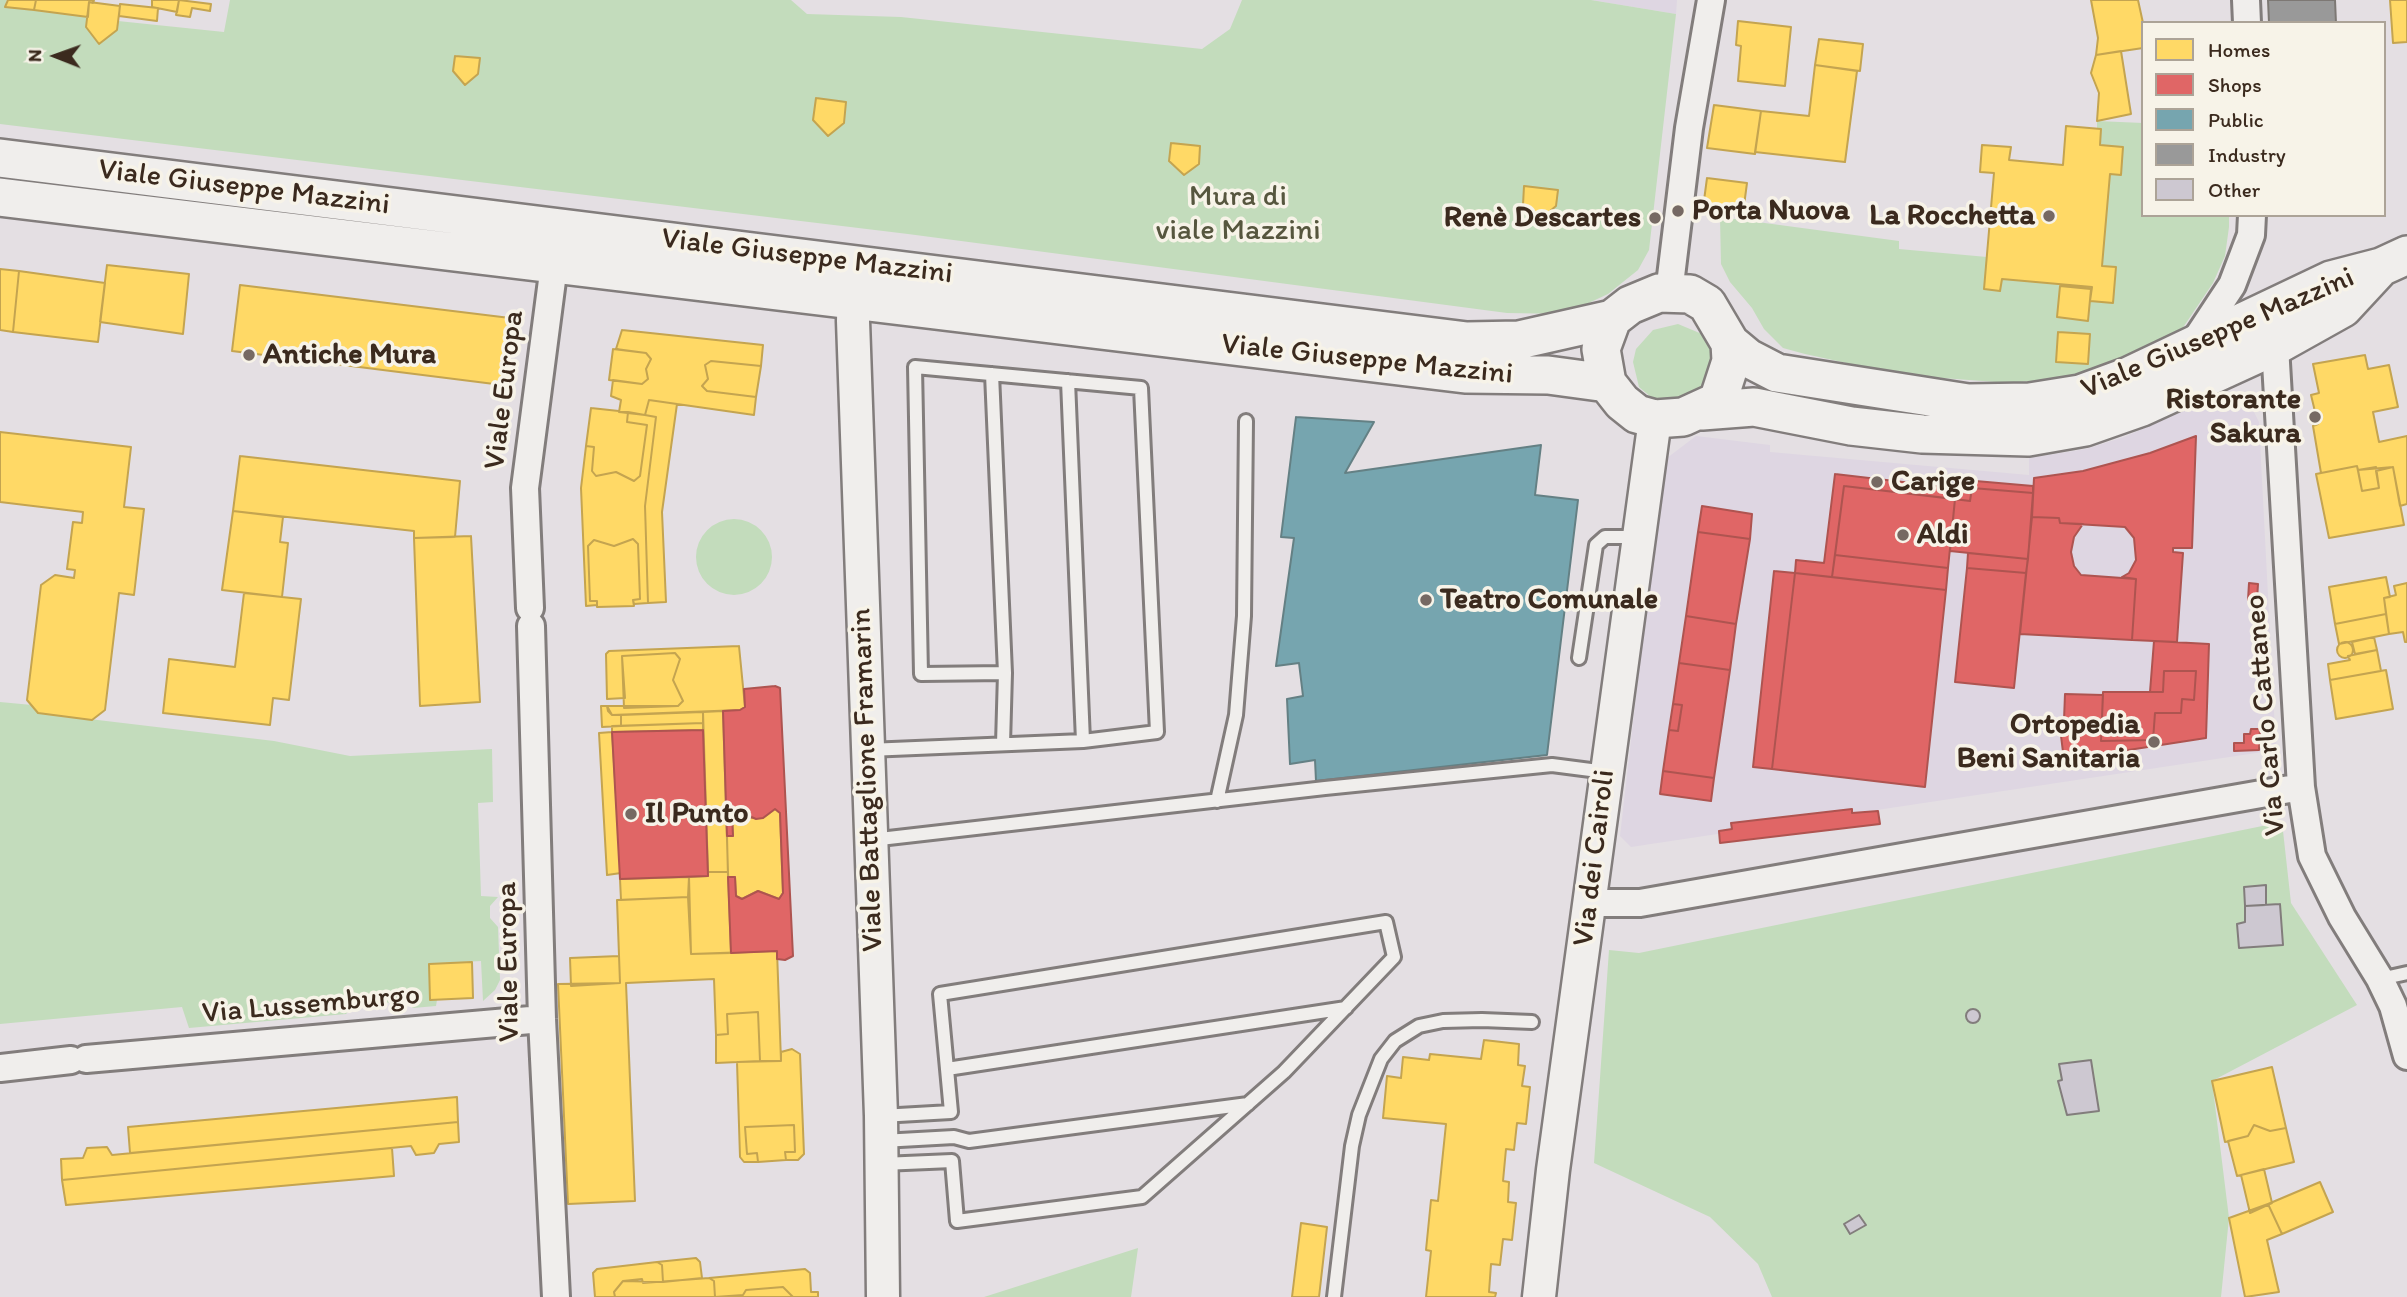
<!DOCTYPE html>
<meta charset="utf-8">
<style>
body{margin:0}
#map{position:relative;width:2407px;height:1297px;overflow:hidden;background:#e4dfe3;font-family:Itim,sans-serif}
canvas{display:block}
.legend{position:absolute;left:2141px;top:21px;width:245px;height:196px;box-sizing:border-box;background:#f7f3e8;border:2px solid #aca397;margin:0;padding:9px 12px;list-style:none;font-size:21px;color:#3b2a1e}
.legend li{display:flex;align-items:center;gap:14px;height:35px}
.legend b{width:35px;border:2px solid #aca397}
.north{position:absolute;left:21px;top:21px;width:70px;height:70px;-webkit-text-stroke:5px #f7f3e8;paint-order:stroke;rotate:271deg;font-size:19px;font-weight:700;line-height:28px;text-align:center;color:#3b2a1e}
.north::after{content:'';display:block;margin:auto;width:24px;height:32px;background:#3b2a1e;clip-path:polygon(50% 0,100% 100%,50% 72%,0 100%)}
</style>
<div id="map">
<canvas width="2407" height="1297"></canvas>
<ul class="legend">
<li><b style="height:19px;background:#ffd966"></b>Homes</li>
<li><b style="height:19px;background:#e06666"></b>Shops</li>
<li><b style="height:19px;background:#76a5af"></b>Public</li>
<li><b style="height:19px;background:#999"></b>Industry</li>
<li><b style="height:19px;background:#cdc8d1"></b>Other</li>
</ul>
<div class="north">N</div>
</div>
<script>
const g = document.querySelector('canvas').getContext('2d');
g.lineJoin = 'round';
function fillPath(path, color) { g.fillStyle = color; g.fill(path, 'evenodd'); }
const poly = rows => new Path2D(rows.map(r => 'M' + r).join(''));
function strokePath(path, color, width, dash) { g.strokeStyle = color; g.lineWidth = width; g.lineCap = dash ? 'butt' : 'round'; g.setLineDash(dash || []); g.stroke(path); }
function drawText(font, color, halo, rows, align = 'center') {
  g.font = font + ' Itim,sans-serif'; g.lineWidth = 7; g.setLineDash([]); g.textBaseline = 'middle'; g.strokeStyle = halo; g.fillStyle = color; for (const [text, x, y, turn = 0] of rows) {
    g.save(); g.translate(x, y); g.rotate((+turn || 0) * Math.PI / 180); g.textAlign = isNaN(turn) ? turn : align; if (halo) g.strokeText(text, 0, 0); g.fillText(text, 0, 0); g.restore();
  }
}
const built = poly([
 [1591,0,1677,0,1676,14],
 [2216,397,2237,399,2251,406,2259,422,2276,750,1631,847,1620,836,1661,479,1667,458,1696,436,1770,445,1770,452,2029,475,2029,458,2086,449,2124,437]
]);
const green = poly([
 [0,0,7,0,5,7,88,17,99,44,117,30,118,21,224,32,230,0,791,0,807,14,901,17,1202,49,1230,29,1242,0,1591,0,1676,14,1649,250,1638,270,1608,294,1565,314,1507,313,908,234,0,124],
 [455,56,480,58,478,73,465,85,453,71],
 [817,98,846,102,844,123,828,136,813,120],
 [1171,143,1200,146,1198,164,1184,175,1169,161],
 [1525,186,1557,190,1556,206,1537,221,1523,205],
 [2097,121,2143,123,2143,215,2229,215,2229,227,2225,256,2213,283,2182,329,2139,357,2090,376,2009,383,1902,375,1805,354,1783,348,1764,329,1752,308,1730,282,1721,264,1720,217,1899,241,1899,249,1987,257,1984,289,2000,291,2002,279,2092,287,2091,301,2113,303,2116,268,2102,266,2110,174,2100,145,2101,130,2097,129],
 [1678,324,1702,334,1715,356,1705,393,1658,403,1639,387,1633,362,1636,349,1653,330],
 '696 557a38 38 0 1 1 76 0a38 38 0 1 1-76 0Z',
 [0,702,32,705,39,713,274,741,350,756,492,749,493,802,478,803,481,896,498,897,490,906,490,918,498,927,500,980,495,990,483,1001,481,961,429,964,430,1000,437,1000,436,1006,413,1008,405,1001,354,1006,346,1014,189,1028,182,1007,0,1024],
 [2282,822,2291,903,2357,1005,2212,1081,2229,1218,2221,1297,1772,1297,1758,1264,1710,1217,1594,1163,1609,950,1639,953],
 [1138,1248,1131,1297,984,1297]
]);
const homes = poly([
 [36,0,34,10,5,7,8,0,36,0],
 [36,0,94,0,93,3,89,2,88,17,34,10,36,0],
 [152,0,179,0,177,12,152,7,152,0],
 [179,0,211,4,210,11,192,8,190,17,176,15,179,0],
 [2091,0,2138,0,2143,23,2143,48,2096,55,2098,38,2091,0],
 [2390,0,2407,0,2407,42,2393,43,2390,0],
 [89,2,120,6,117,30,99,44,86,27,89,2],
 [120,4,158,8,157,21,119,16,120,4],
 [1738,21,1791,27,1785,86,1738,81,1741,46,1736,45,1738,21],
 [1819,39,1863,44,1860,71,1815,65,1819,39],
 [2121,51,2131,114,2097,121,2099,93,2091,73,2096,55,2121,51],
 [455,56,480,58,478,74,465,85,453,71,455,56],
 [1815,65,1857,71,1845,162,1755,152,1761,111,1809,116,1815,65],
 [816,98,846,102,844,123,828,136,813,120,816,98],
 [1714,105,1761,111,1755,154,1707,148,1714,105],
 [2066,126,2101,129,2100,145,2123,147,2121,175,2110,174,2102,266,2116,267,2113,303,2090,301,2092,287,2002,279,2000,291,1984,289,1994,173,1980,172,1982,145,2011,147,2009,160,2063,165,2066,126],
 [1171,143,1200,146,1199,164,1184,175,1169,161,1171,143],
 [1707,178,1747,183,1743,213,1703,208,1707,178],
 [1524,186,1558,190,1556,206,1537,222,1523,205,1524,186],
 [107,265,189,274,183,334,100,322,107,265],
 [0,269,19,271,13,332,0,330,0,269],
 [19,271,105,283,98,342,13,332,19,271],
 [240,285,510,318,502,385,232,351,240,285],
 [2060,286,2091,289,2088,321,2057,317,2060,286],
 [622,330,763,345,761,366,711,361,705,365,708,379,702,386,707,391,756,397,754,415,649,400,645,415,619,412,621,400,611,396,613,380,642,384,648,379,646,369,651,359,646,353,616,349,622,330],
 [2058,332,2090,334,2088,364,2056,362,2058,332],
 [613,349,646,353,651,359,646,369,648,379,642,384,609,380,613,349],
 [2365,355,2368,369,2389,365,2398,407,2373,412,2379,442,2407,436,2407,504,2400,506,2393,467,2358,470,2357,466,2321,473,2313,426,2318,424,2311,395,2319,393,2313,364,2365,355],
 [711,361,761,366,756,397,707,391,702,386,708,379,705,365,711,361],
 [649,400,677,404,662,512,666,602,648,603,645,506,656,417,645,415,649,400],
 [591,408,628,412,627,422,647,425,640,476,634,481,616,472,596,476,592,471,594,447,586,446,591,408],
 [628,412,656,417,645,506,648,603,634,604,633,600,640,599,638,544,633,539,614,546,594,540,588,546,590,601,597,601,597,605,586,606,581,488,586,446,594,447,592,471,596,476,616,472,634,481,640,476,647,425,627,422,628,412],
 [0,432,131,447,124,507,144,509,134,595,119,593,105,710,92,720,38,713,27,700,41,585,55,575,74,578,75,570,67,569,73,522,82,523,83,512,0,502,0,432],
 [240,456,460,481,455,537,414,538,414,531,233,511,240,456],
 [2357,466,2362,491,2379,488,2376,471,2393,467,2404,525,2329,538,2316,474,2357,466],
 [2376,467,2379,488,2362,491,2358,470,2376,467],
 [233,511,283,517,280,542,288,543,282,597,222,590,233,511],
 [471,536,480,702,420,706,414,538,471,536],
 [633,539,638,544,640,599,633,600,634,606,597,607,597,601,590,601,588,546,594,540,614,546,633,539],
 [2386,577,2390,597,2384,598,2386,614,2335,624,2329,587,2386,577],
 [2407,583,2407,642,2405,642,2403,632,2389,634,2384,598,2396,595,2394,586,2407,583],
 [244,593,301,599,289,700,273,698,270,725,163,713,169,659,235,667,244,593],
 [2386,614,2389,634,2339,644,2335,624,2386,614],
 [2374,637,2377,650,2355,654,2352,642,2374,637],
 '2337 650a8 8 0 1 1 16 0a8 8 0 1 1-16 0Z',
 [739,646,745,707,740,710,612,715,608,711,607,706,678,706,683,701,673,680,680,659,675,653,622,656,625,698,607,699,606,654,609,651,739,646],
 [2377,650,2381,671,2330,680,2328,664,2350,660,2348,656,2377,650],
 [675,653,680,659,673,680,683,701,678,706,624,708,622,656,675,653],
 [2386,670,2393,709,2336,719,2330,680,2386,670],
 [601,706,607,706,612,715,621,715,621,726,602,727,601,706],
 [723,711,728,872,708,872,703,712,723,711],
 [703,712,703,723,621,726,621,715,703,712],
 [703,723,703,730,612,732,612,726,703,723],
 [612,732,621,873,607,875,599,733,612,732],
 [775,809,780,813,783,893,779,899,758,891,742,899,736,896,735,877,728,877,727,836,733,836,732,815,738,811,749,818,763,818,775,809],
 [708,872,728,872,731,953,691,954,689,877,708,876,708,872],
 [689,877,688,897,621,900,620,879,689,877],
 [688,897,691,954,777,951,781,1061,760,1061,758,1012,727,1014,728,1034,716,1035,714,979,626,983,635,1201,568,1204,558,984,620,983,617,900,688,897],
 [619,956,620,983,571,986,570,958,619,956],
 [472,962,473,998,430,1000,429,964,472,962],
 [758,1012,760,1061,716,1063,716,1035,728,1034,727,1014,758,1012],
 [1484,1040,1519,1044,1518,1065,1525,1066,1522,1086,1530,1087,1526,1124,1517,1123,1514,1150,1506,1149,1503,1181,1509,1182,1508,1202,1516,1203,1512,1240,1503,1239,1500,1265,1491,1264,1489,1292,1496,1293,1495,1297,1426,1297,1431,1251,1426,1250,1431,1200,1438,1201,1446,1124,1383,1118,1387,1076,1401,1078,1403,1057,1429,1060,1430,1054,1481,1059,1484,1040],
 [792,1049,800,1054,804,1154,798,1160,786,1160,785,1152,795,1152,794,1125,745,1127,747,1154,757,1153,758,1162,744,1162,740,1157,737,1062,781,1061,781,1052,792,1049],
 [2272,1067,2286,1128,2270,1131,2254,1125,2248,1136,2225,1142,2212,1081,2272,1067],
 [457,1097,458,1122,130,1153,128,1127,457,1097],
 [458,1122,459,1142,439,1144,434,1153,416,1155,411,1146,62,1180,61,1159,83,1158,87,1148,107,1147,112,1155,458,1122],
 [794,1125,795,1152,785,1152,786,1160,758,1162,757,1153,747,1154,745,1127,794,1125],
 [2254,1125,2270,1131,2286,1128,2294,1162,2237,1176,2228,1141,2248,1136,2254,1125],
 [392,1148,394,1176,66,1205,62,1180,392,1148],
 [2264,1169,2272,1203,2250,1213,2241,1175,2264,1169],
 [2320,1182,2333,1212,2282,1234,2268,1204,2320,1182],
 [2268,1204,2282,1234,2267,1240,2279,1292,2245,1297,2229,1218,2268,1204],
 [1301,1223,1327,1227,1319,1297,1292,1297,1301,1223],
 [696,1258,700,1262,702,1278,663,1282,662,1265,657,1262,696,1258],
 [657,1262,662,1265,663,1282,623,1281,614,1292,615,1297,595,1297,593,1273,597,1269,657,1262],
 [805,1269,810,1273,811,1292,818,1292,818,1297,793,1297,783,1287,746,1290,743,1295,715,1297,714,1281,709,1278,805,1269],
 [709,1278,714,1281,715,1297,615,1297,614,1292,623,1281,642,1279,643,1283,709,1278],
 [783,1287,793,1297,716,1297,743,1295,746,1290,783,1287]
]);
const shops = poly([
 [2196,436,2192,548,2173,548,2173,552,2183,553,2177,642,2132,640,2136,579,2122,577,2129,573,2136,560,2134,538,2125,527,2060,523,2059,518,2032,517,2034,478,2083,471,2150,453,2196,436],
 [1835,474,1963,489,1964,480,2033,486,2033,493,1972,488,1970,501,1844,486,1832,577,1795,573,1796,560,1824,563,1835,474],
 [1844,486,1955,499,1948,568,1835,555,1844,486],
 [1972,488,2033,493,2028,559,1950,551,1955,499,1970,501,1972,488],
 [1702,506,1752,514,1750,539,1698,532,1702,506],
 [2032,517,2059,518,2060,523,2083,524,2074,537,2071,552,2074,566,2081,575,2136,579,2132,640,2020,634,2032,517],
 [1698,532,1750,539,1736,624,1686,616,1698,532],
 [1968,553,2028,559,2026,573,1967,568,1968,553],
 [1835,555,1948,568,1946,590,1832,577,1835,555],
 [1967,568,2026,573,2014,688,1955,682,1967,568],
 [1774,571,1795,573,1772,769,1753,767,1774,571],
 [1795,573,1946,590,1925,787,1772,769,1795,573],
 [2249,583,2258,584,2257,600,2248,600,2249,583],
 [1686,616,1736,624,1730,670,1679,663,1686,616],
 [2154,641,2209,644,2206,738,2064,760,2059,720,2064,720,2065,694,2103,695,2101,741,2153,740,2155,713,2181,713,2182,699,2194,700,2196,671,2164,671,2163,692,2150,692,2154,641],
 [1679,663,1730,670,1714,778,1663,771,1669,730,1678,731,1682,705,1673,704,1679,663],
 [2164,671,2196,671,2194,700,2182,699,2181,713,2155,713,2153,740,2101,741,2103,692,2163,692,2164,671],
 [775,686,780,688,793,956,785,960,777,959,777,951,731,953,728,877,735,877,736,896,742,899,758,891,779,899,783,893,780,813,775,809,763,818,756,819,738,811,732,815,733,836,727,836,723,711,740,710,745,707,744,689,775,686],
 [1673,704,1682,705,1678,731,1669,730,1673,704],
 [2251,729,2260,729,2259,750,2234,751,2234,743,2244,743,2244,734,2250,734,2251,729],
 [703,730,708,876,620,879,612,732,703,730],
 [1663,771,1714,778,1711,801,1660,794,1663,771],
 [1852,809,1852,813,1878,811,1880,824,1720,843,1719,831,1732,829,1731,823,1852,809]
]);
const public = poly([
 [1296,417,1374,422,1345,473,1541,445,1535,495,1578,500,1547,755,1316,781,1315,760,1290,764,1287,699,1303,696,1299,663,1276,666,1294,538,1281,537,1296,417]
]);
const industry = poly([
 [2268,0,2335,0,2336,23,2269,23,2268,0]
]);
const building = poly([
 [2266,885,2266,905,2245,906,2244,887,2266,885],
 [2280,904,2283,945,2239,948,2237,924,2245,922,2245,906,2280,904],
 '1966 1016a7 7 0 1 1 14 0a7 7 0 1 1-14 0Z',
 [2091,1060,2099,1111,2067,1115,2058,1081,2062,1080,2059,1064,2091,1060],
 [1859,1215,1866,1225,1850,1234,1844,1224,1859,1215]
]);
const service = poly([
 [992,374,1005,673,1003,744],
 [1068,381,1083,741],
 [1579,658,1596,545,1605,537,1639,537],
 [868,750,1083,741,1157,732,1141,388,915,367,921,674,1005,673],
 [1217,801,1236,715,1244,616,1246,421],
 [871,840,1325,788,1552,765,1606,772],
 [2380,979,2407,973],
 [947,1069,1346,1008],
 [881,1116,951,1112,940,994,1386,922,1394,957,1284,1072,1142,1197,957,1221,952,1161,882,1164],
 [882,1141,954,1137,969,1141,1248,1104],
 [1334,1297,1352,1146,1359,1115,1381,1059,1395,1041,1419,1026,1443,1021,1482,1020,1532,1022]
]);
const minor = poly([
 [2246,0,2247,23],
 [1669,293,1689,128,1711,0],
 [2193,344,2232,285,2251,235,2252,215],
 [2275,346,2301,787,2312,856,2342,917,2380,979,2393,1006,2407,1056],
 [530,608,525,488,554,265],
 [531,626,542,1019,556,1297],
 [1591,903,1640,903,2301,787],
 [86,1059,542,1019],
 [0,1068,71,1060]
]);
const tertiary = poly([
 [854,277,853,321,881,1116,883,1297],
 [1539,1297,1553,1170,1655,419]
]);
const secondary = poly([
 [0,158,1467,341,1519,340,1612,319],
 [0,197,1465,374,1548,375,1607,383],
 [1659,293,1690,294,1707,304,1730,343,1731,361,1718,401,1683,417,1655,419,1637,414,1622,402,1607,383,1601,349,1612,319,1630,305,1659,293],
 [1730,343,1748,358,1777,373,1968,403,2030,402,2080,394,2129,376,2331,280,2381,267,2407,255],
 [1702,411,1754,407,1851,426,1922,434,2028,437,2085,427,2142,407,2275,346,2343,308,2381,267]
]);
const markers = [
 [1678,211,7,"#766963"],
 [2049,216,7,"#766963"],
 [1655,218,7,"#766963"],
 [249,355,7,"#766963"],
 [2315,417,7,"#766963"],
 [1877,482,7,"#766963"],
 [1903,535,7,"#766963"],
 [1426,600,7,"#766963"],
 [2154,742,7,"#766963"],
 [631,814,7,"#766963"]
];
const streetNames = [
 ["Viale Giuseppe Mazzini",244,188,7],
 ["Viale Giuseppe Mazzini",807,257,7],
 ["Viale Giuseppe Mazzini",2218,334,-23],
 ["Viale Giuseppe Mazzini",1367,360,6],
 ["Viale Europa",505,390,-83],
 ["Via Carlo Cattaneo",2266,715,-95],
 ["Viale Battaglione Framarin",868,780,-92],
 ["Via dei Cairoli",1595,858,-83],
 ["Viale Europa",509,962,-91],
 ["Via Lussemburgo",311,1005,-5]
];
const parkNames = [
 ["Mura di",1238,197],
 ["viale Mazzini",1238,231]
];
const poiNames = [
 ["Porta Nuova",1692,211],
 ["La Rocchetta",2035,216,"right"],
 ["Renè Descartes",1641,218,"right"],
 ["Antiche Mura",263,355],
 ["Ristorante",2301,400,"right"],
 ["Sakura",2301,434,"right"],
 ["Carige",1891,482],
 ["Aldi",1917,535],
 ["Teatro Comunale",1440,600],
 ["Ortopedia",2140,725,"right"],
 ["Beni Sanitaria",2140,759,"right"],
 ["Il Punto",645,814]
];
fillPath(built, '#ded6e2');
fillPath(green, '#c3dcbc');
fillPath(homes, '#ffd966');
strokePath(homes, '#c4a450', 2);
fillPath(shops, '#e06666');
strokePath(shops, '#ae5450', 2);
fillPath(public, '#76a5af');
strokePath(public, '#648084', 2);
fillPath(industry, '#999');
strokePath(industry, '#7d7874', 2);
fillPath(building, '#cdc8d1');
strokePath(building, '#827d7c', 2);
strokePath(service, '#827d7c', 18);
strokePath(minor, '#827d7c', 32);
strokePath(tertiary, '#827d7c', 37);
strokePath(secondary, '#827d7c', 42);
strokePath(service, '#f0eeec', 12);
strokePath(minor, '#f0eeec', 26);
strokePath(tertiary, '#f0eeec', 32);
strokePath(secondary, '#f0eeec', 37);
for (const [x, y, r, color] of markers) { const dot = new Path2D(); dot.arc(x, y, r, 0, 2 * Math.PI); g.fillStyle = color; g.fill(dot); strokePath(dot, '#f7f3e8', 2.5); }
drawText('30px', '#3b2a1e', '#f7f3e8', streetNames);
drawText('30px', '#56563e', '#f7f3e8', parkNames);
drawText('bold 30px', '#3b2a1e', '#f7f3e8', poiNames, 'left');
</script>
